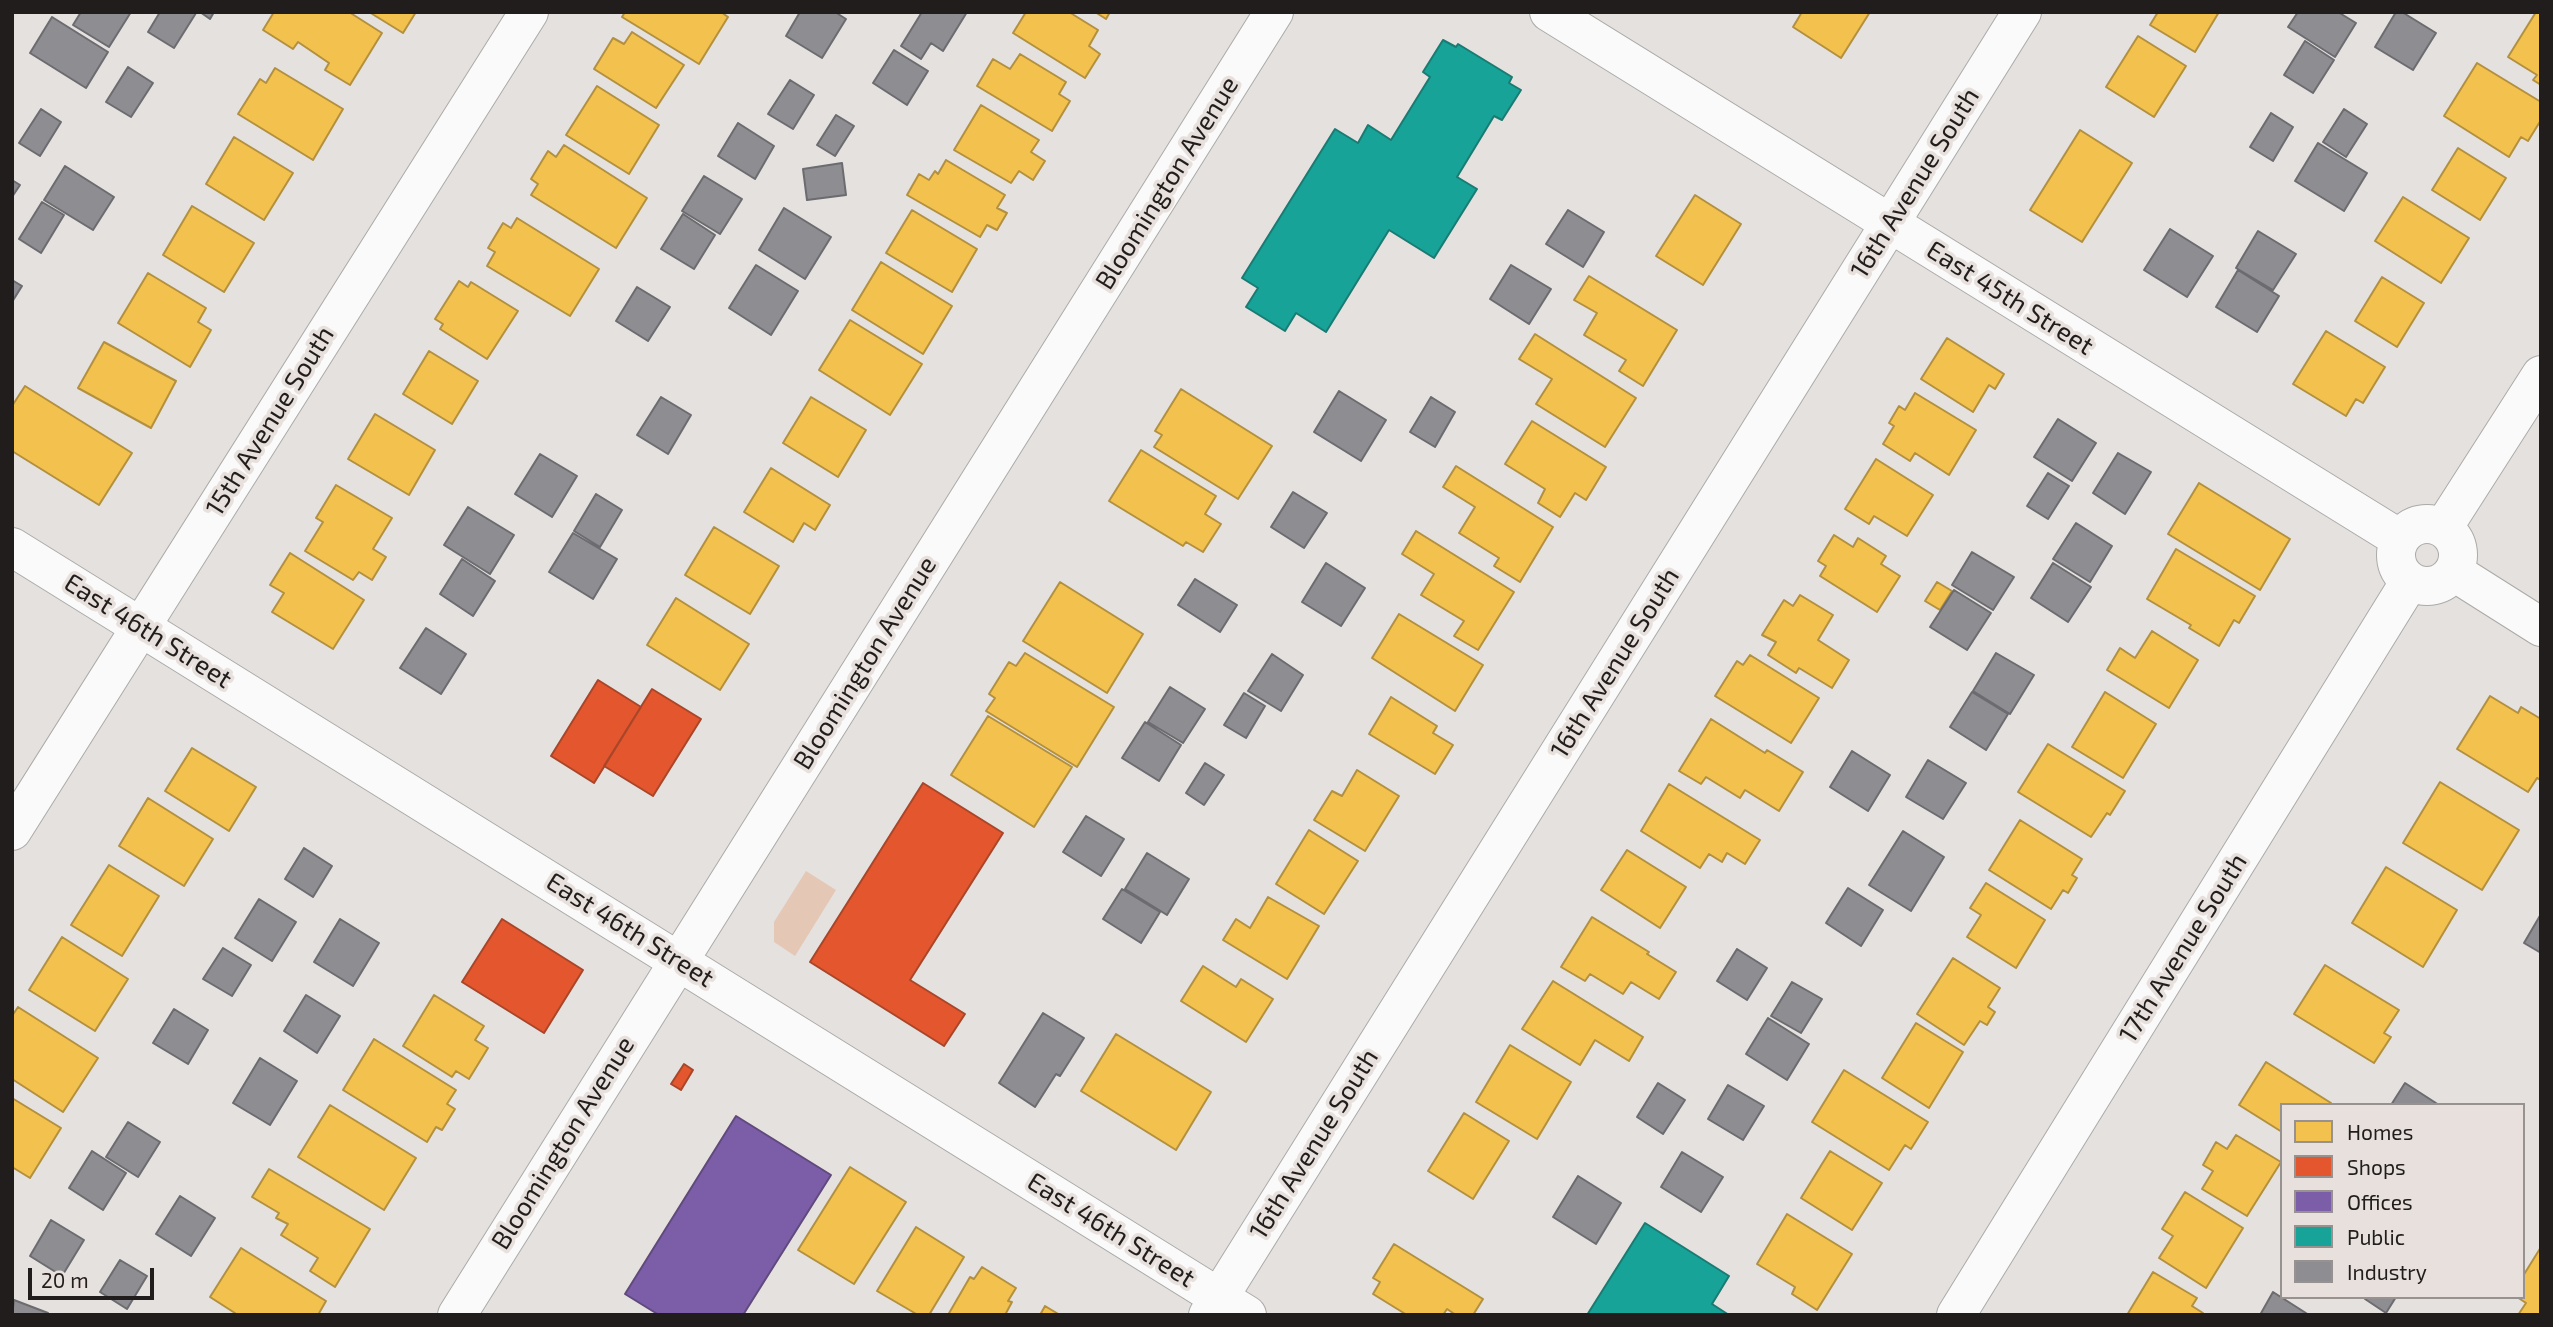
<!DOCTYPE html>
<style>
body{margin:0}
#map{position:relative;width:2553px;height:1327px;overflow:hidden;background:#e4e1df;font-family:"Exo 2",sans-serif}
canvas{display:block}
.frame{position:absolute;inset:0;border:14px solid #201d1c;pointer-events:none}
.legend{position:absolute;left:2280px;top:1103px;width:245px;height:196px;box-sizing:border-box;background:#e7e0dc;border:2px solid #97928f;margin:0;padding:9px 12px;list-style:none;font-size:21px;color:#201d1c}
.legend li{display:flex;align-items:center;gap:14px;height:35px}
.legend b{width:35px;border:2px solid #97928f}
.scale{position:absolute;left:28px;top:1268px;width:126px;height:32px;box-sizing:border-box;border:4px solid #201d1c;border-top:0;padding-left:9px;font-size:21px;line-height:24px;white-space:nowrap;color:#201d1c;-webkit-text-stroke:5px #e7e0dc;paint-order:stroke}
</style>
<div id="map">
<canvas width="2553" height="1327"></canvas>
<div class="frame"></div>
<ul class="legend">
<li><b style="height:19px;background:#f2c14e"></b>Homes</li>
<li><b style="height:19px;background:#e4572e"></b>Shops</li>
<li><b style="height:19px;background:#7b5ea7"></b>Offices</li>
<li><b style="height:19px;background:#17a398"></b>Public</li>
<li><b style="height:19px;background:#8d8d92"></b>Industry</li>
</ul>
<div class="scale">20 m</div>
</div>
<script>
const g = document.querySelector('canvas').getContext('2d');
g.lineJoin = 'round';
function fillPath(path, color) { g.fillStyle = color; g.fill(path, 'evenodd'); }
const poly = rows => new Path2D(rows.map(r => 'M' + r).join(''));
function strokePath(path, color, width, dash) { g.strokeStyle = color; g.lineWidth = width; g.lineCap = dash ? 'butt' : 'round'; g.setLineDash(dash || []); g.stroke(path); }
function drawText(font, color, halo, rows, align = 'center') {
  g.font = font + ' "Exo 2",sans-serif'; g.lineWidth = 7; g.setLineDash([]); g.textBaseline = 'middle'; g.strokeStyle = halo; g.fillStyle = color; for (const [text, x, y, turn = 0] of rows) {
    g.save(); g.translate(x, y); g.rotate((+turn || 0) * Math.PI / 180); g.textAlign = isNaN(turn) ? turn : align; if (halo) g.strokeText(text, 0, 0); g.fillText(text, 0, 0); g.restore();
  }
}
const green = poly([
 [806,871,836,890,795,956,774,942,774,922]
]);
const homes = poly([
 [274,12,349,12,382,33,350,85,325,70,329,63,298,42,293,49,263,30,274,12],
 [369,12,416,12,403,33,369,12],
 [625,12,721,12,728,17,699,64,622,17,625,12],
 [1026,12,1069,12,1098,30,1089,46,1100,54,1085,78,1013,33,1026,12],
 [1095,12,1110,12,1106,19,1095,12],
 [1802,12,1870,12,1841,58,1793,27,1802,12],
 [2158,12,2219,12,2195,52,2150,25,2158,12],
 [2536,12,2541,13,2541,85,2533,80,2537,75,2508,57,2536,12],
 [632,32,684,65,656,108,594,69,613,38,624,44,632,32],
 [2138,36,2186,66,2154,117,2106,87,2138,36],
 [1020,54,1066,82,1059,94,1070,101,1052,131,977,86,993,59,1010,69,1020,54],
 [2477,63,2541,102,2541,120,2528,141,2521,137,2509,157,2444,116,2477,63],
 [275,68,343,109,313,160,238,114,260,79,266,83,275,68],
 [597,86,659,125,629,174,566,135,597,86],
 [981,105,1039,140,1031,152,1045,161,1033,180,1019,171,1011,183,954,150,981,105],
 [2080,130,2132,163,2082,242,2030,210,2080,130],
 [234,137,293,173,264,220,206,184,234,137],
 [564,145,647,198,616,248,531,195,538,184,531,179,548,151,556,157,564,145],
 [2458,148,2506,178,2480,220,2432,190,2458,148],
 [946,160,1005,195,997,208,1007,213,997,230,987,225,980,237,907,195,919,174,929,180,935,171,938,174,946,160],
 [1695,195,1741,224,1703,285,1656,256,1695,195],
 [2403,197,2469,238,2441,283,2375,241,2403,197],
 [192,206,254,243,224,292,163,255,192,206],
 [912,210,977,249,952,292,886,253,912,210],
 [517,218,599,269,570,316,487,266,495,252,488,248,503,223,511,228,517,218],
 [881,262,952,306,923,354,852,310,881,262],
 [148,273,206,308,198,322,211,330,190,367,118,323,148,273],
 [1589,276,1677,330,1643,386,1619,371,1626,360,1584,335,1597,313,1574,300,1589,276],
 [2382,277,2424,303,2397,347,2355,321,2382,277],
 [459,281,468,287,471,282,518,311,487,359,440,329,443,324,435,319,459,281],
 [850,320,922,364,890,415,819,370,850,320],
 [2326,331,2385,367,2363,403,2356,399,2346,416,2293,384,2326,331],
 [1535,334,1636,398,1605,447,1536,404,1552,379,1519,359,1535,334],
 [1947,338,2004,374,1995,389,1989,385,1973,412,1921,379,1947,338],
 [104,342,176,381,151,428,78,388,104,342],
 [429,351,478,381,452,424,403,394,429,351],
 [25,386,132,453,99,505,12,451,12,406,25,386],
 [1181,389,1272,446,1238,499,1154,447,1162,435,1155,431,1181,389],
 [1915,393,1976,430,1949,475,1915,453,1910,461,1883,444,1894,426,1889,423,1899,406,1905,410,1915,393],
 [811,397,866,430,838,477,783,443,811,397],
 [375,414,435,450,409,495,348,459,375,414],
 [1532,421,1606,467,1586,500,1575,493,1560,517,1538,503,1545,489,1505,464,1532,421],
 [1141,450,1216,496,1205,514,1221,524,1203,552,1186,542,1183,546,1109,501,1141,450],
 [1876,459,1933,495,1907,536,1874,516,1869,524,1845,509,1876,459],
 [1456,466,1553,527,1520,582,1494,566,1499,558,1459,533,1475,507,1443,487,1456,466],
 [771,468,830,505,815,530,804,523,793,542,744,512,771,468],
 [2199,483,2290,539,2260,590,2168,534,2199,483],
 [336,485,392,518,373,549,386,557,372,580,359,572,353,580,305,551,323,522,316,518,336,485],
 [714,527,779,566,750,614,685,575,714,527],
 [1416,531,1514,592,1478,650,1454,636,1464,621,1421,595,1434,574,1402,554,1416,531],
 [1834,535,1853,547,1858,538,1886,556,1881,564,1900,576,1877,612,1820,576,1826,566,1818,561,1834,535],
 [2176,549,2255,596,2239,623,2234,620,2219,646,2189,628,2191,625,2147,599,2176,549],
 [290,553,364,600,333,649,272,612,284,593,270,585,290,553],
 [1060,582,1143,634,1107,693,1023,641,1060,582],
 [1937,582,1952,591,1940,610,1925,601,1937,582],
 [1800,595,1833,615,1818,640,1849,660,1832,688,1799,668,1796,673,1768,655,1776,642,1762,635,1784,600,1793,606,1800,595],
 [676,598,749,644,720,690,647,645,676,598],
 [1399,614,1483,665,1455,711,1372,658,1399,614],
 [2152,631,2198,660,2169,708,2107,670,2120,648,2135,658,2152,631],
 [1025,653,1114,707,1077,767,986,711,995,698,989,694,1009,662,1016,666,1025,653],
 [1750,655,1819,698,1791,743,1715,696,1737,661,1743,665,1750,655],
 [2105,692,2156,724,2123,778,2072,747,2105,692],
 [2490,696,2518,713,2521,707,2541,719,2541,780,2537,778,2528,792,2457,749,2490,696],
 [1391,697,1437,726,1433,733,1453,745,1435,774,1369,734,1391,697],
 [988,716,1072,767,1034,827,951,775,988,716],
 [1711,719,1765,753,1767,750,1803,772,1779,811,1745,790,1740,798,1706,777,1701,784,1679,771,1711,719],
 [2048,744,2125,791,2110,815,2107,813,2091,837,2018,792,2048,744],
 [192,748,256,787,229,831,165,791,192,748],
 [1357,770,1399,796,1365,851,1314,820,1332,791,1342,796,1357,770],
 [2440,782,2519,830,2482,890,2403,843,2440,782],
 [1669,784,1760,840,1745,864,1727,853,1722,862,1709,854,1700,868,1641,831,1669,784],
 [148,798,213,839,184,886,119,846,148,798],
 [2020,820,2082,859,2072,875,2077,878,2068,893,2063,890,2051,909,1989,870,2020,820],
 [1309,830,1358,861,1324,914,1276,884,1309,830],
 [1627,850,1686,887,1660,928,1601,890,1627,850],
 [109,865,159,896,122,956,71,925,109,865],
 [2386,867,2457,910,2423,967,2352,923,2386,867],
 [1986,883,2045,920,2016,968,1967,937,1981,915,1970,908,1986,883],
 [1268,897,1319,926,1287,979,1223,940,1236,919,1250,928,1268,897],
 [1592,917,1649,952,1647,954,1676,972,1659,999,1631,982,1623,994,1590,974,1585,981,1561,967,1592,917],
 [62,937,128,979,95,1031,29,990,62,937],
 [1953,958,2000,988,1988,1007,1995,1012,1987,1025,1980,1021,1964,1045,1917,1014,1953,958],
 [2325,965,2399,1010,2384,1033,2391,1037,2374,1063,2294,1014,2325,965],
 [1203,966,1236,987,1241,979,1273,999,1246,1042,1181,1001,1203,966],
 [1553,981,1643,1037,1629,1061,1595,1040,1580,1065,1522,1029,1553,981],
 [434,995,484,1026,475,1040,488,1048,469,1079,456,1071,452,1077,403,1046,434,995],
 [18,1007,98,1058,63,1112,12,1079,12,1016,18,1007],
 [1916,1023,1963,1052,1929,1108,1882,1078,1916,1023],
 [1116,1034,1211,1092,1176,1150,1081,1091,1116,1034],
 [374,1039,456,1090,447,1104,455,1109,442,1130,436,1127,427,1142,343,1090,374,1039],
 [1510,1045,1571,1082,1537,1139,1476,1102,1510,1045],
 [2266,1062,2331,1103,2330,1105,2282,1105,2282,1132,2239,1105,2266,1062],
 [1844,1070,1928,1122,1911,1149,1905,1145,1889,1170,1812,1122,1844,1070],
 [12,1098,61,1128,30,1178,12,1167,12,1098],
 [330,1105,416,1158,384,1210,298,1157,330,1105],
 [1464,1113,1509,1141,1473,1199,1428,1171,1464,1113],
 [2236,1135,2281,1162,2247,1216,2202,1189,2213,1171,2203,1165,2216,1142,2227,1149,2236,1135],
 [1830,1151,1882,1183,1852,1230,1801,1198,1830,1151],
 [850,1167,906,1202,854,1284,798,1250,850,1167],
 [269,1169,370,1229,335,1287,310,1271,318,1258,281,1235,288,1224,276,1218,279,1213,252,1197,269,1169],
 [2185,1192,2243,1228,2206,1288,2159,1258,2173,1236,2162,1229,2185,1192],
 [1787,1214,1852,1254,1817,1310,1792,1294,1795,1287,1757,1264,1787,1214],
 [916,1227,964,1257,929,1315,918,1315,877,1291,916,1227],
 [1394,1244,1483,1299,1473,1315,1456,1315,1447,1309,1443,1315,1407,1315,1373,1294,1380,1282,1373,1278,1394,1244],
 [2541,1247,2541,1315,2518,1315,2526,1303,2517,1297,2523,1297,2523,1276,2541,1247],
 [241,1248,326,1301,318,1315,238,1315,210,1297,241,1248],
 [982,1267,1016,1288,1008,1301,1012,1302,1005,1315,948,1315,970,1277,974,1279,982,1267],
 [2153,1272,2197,1298,2192,1306,2203,1313,2202,1315,2127,1315,2153,1272],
 [1045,1306,1060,1315,1040,1315,1045,1306]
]);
const shops = poly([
 [598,680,641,707,594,783,551,756,598,680],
 [652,689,701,719,653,796,604,766,652,689],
 [923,783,1003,833,910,980,965,1014,944,1046,810,962,923,783],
 [502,919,583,970,544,1033,462,982,502,919],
 [684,1064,693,1070,681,1090,671,1084,684,1064]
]);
const offices = poly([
 [736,1116,831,1175,743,1315,659,1315,625,1294,736,1116]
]);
const public = poly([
 [1443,40,1456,47,1458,44,1512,77,1509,83,1521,90,1502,120,1494,116,1457,177,1477,189,1434,258,1389,230,1326,332,1296,313,1285,331,1246,307,1258,288,1242,278,1335,129,1358,143,1368,125,1391,140,1430,77,1423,72,1443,40],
 [1645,1223,1729,1276,1712,1304,1729,1315,1587,1315,1645,1223]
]);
const industry = poly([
 [81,12,131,12,109,47,73,25,81,12],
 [160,12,196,13,174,48,148,32,160,12],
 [200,12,214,12,210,19,200,12],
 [800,12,835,12,846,19,822,58,786,36,800,12],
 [922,12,967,12,943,51,931,43,921,59,901,46,922,12],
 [2298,12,2338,12,2356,23,2335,57,2288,27,2298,12],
 [2396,12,2402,12,2436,33,2413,70,2375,47,2396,12],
 [52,17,108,52,86,88,30,53,52,17],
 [2305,41,2334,60,2313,93,2284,75,2305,41],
 [894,50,928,71,907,105,873,83,894,50],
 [128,67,153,83,131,117,106,102,128,67],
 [790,80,814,95,793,129,768,114,790,80],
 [41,109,61,122,40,156,19,143,41,109],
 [2344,109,2367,124,2346,157,2323,142,2344,109],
 [2271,113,2293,127,2273,161,2250,147,2271,113],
 [836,115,854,126,835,156,817,145,836,115],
 [738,123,774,146,755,179,718,156,738,123],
 [2318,143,2367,173,2344,211,2295,181,2318,143],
 [842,163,846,195,807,200,803,169,842,163],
 [65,166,114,197,93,230,44,200,65,166],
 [704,176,742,199,720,234,682,211,704,176],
 [12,180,20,185,12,197,12,180],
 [42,202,64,215,41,253,19,239,42,202],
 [784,208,831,237,805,279,759,250,784,208],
 [1568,210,1604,232,1583,267,1546,244,1568,210],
 [683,214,715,235,694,269,661,249,683,214],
 [2170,229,2213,256,2187,297,2144,270,2170,229],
 [2258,231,2296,254,2273,290,2236,268,2258,231],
 [756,265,798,291,771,335,729,308,756,265],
 [1511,265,1551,289,1529,324,1490,299,1511,265],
 [2238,270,2279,296,2257,332,2216,307,2238,270],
 [12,280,22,286,12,302,12,280],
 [637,287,670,307,648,341,616,321,637,287],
 [1339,391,1386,420,1361,461,1314,432,1339,391],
 [661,397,691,415,668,454,637,435,661,397],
 [1431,397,1455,412,1435,447,1410,432,1431,397],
 [2058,419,2096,443,2072,481,2034,457,2058,419],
 [2118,453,2151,472,2125,514,2093,493,2118,453],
 [540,454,577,476,552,517,515,494,540,454],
 [2048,473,2069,486,2048,519,2027,506,2048,473],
 [1293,492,1327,513,1304,548,1271,527,1293,492],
 [596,494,622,510,600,547,574,531,596,494],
 [468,507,514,535,490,574,444,545,468,507],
 [2076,523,2112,546,2090,582,2053,559,2076,523],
 [573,533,617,559,593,599,549,572,573,533],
 [1972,552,2014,577,1993,610,1952,585,1972,552],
 [462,559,495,581,473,616,440,594,462,559],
 [1326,563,1365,588,1341,626,1302,602,1326,563],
 [2053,563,2091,587,2068,622,2031,598,2053,563],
 [1195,579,1237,605,1220,632,1178,605,1195,579],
 [1954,590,1991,613,1967,650,1930,627,1954,590],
 [426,628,466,654,441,694,400,668,426,628],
 [1996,653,2034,675,2010,714,1973,691,1996,653],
 [1272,654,1303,675,1281,711,1248,691,1272,654],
 [1170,687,1205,709,1183,743,1148,722,1170,687],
 [1972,692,2008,714,1986,750,1950,727,1972,692],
 [1244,693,1265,706,1246,738,1224,725,1244,693],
 [1145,722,1181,745,1159,781,1122,758,1145,722],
 [1852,751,1890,775,1868,811,1830,787,1852,751],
 [1928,760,1966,783,1943,819,1906,797,1928,760],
 [1205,763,1224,775,1204,805,1186,793,1205,763],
 [1086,816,1124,839,1101,876,1063,852,1086,816],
 [1903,831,1944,857,1911,911,1869,885,1903,831],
 [304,848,332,866,313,897,285,879,304,848],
 [1147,853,1189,879,1167,915,1125,889,1147,853],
 [1848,888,1883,910,1861,946,1826,923,1848,888],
 [1122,889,1160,912,1141,943,1103,919,1122,889],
 [259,899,296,922,272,961,235,938,259,899],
 [2541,914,2541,953,2524,943,2541,914],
 [340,919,379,943,353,986,314,962,340,919],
 [223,948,251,965,232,996,203,979,223,948],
 [1737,949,1767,968,1747,1000,1717,981,1737,949],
 [1792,982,1822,999,1801,1033,1771,1016,1792,982],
 [306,995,340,1016,317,1053,284,1031,306,995],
 [174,1009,208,1030,188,1064,153,1043,174,1009],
 [1043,1013,1084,1038,1060,1076,1056,1074,1035,1107,999,1083,1043,1013],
 [1768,1018,1809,1044,1787,1080,1746,1054,1768,1018],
 [260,1058,297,1081,270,1125,233,1103,260,1058],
 [1658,1083,1685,1100,1663,1134,1637,1117,1658,1083],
 [2405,1083,2439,1105,2391,1105,2405,1083],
 [1728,1085,1764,1106,1743,1140,1708,1119,1728,1085],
 [128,1122,160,1142,138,1177,106,1157,128,1122],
 [92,1151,126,1173,103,1210,69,1188,92,1151],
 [1682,1152,1723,1177,1701,1212,1661,1187,1682,1152],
 [1578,1176,1621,1203,1596,1244,1553,1217,1578,1176],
 [180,1196,215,1218,191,1256,156,1234,180,1196],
 [51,1220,84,1240,62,1276,30,1256,51,1220],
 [120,1260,147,1276,127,1309,100,1292,120,1260],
 [2273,1292,2309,1315,2260,1315,2273,1292],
 [2366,1297,2396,1297,2386,1313,2365,1299,2366,1297],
 [14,1300,48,1313,47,1315,12,1315,14,1300]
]);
const minor = poly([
 [1549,12,2400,539],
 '2396 555a31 31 0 1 1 62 0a31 31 0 1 1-62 0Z',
 [2443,528,2541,375],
 [2454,572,2541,627],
 [12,831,529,12],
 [1208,1315,2022,12],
 [1956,1315,2410,581]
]);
const tertiary = poly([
 [457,1315,1274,12]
]);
const secondary = poly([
 [12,547,1247,1315]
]);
const streetNames = [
 ["Bloomington Avenue",1167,183,-58],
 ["16th Avenue South",1915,183,-58],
 ["East 45th Street",2010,298,32],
 ["15th Avenue South",270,421,-58],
 ["East 46th Street",148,631,32],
 ["Bloomington Avenue",865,663,-58],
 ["16th Avenue South",1615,663,-58],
 ["East 46th Street",630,930,32],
 ["17th Avenue South",2183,948,-58],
 ["Bloomington Avenue",563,1143,-58],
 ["16th Avenue South",1314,1144,-58],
 ["East 46th Street",1111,1230,32]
];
fillPath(green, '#e5c7b5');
fillPath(homes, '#f2c14e');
strokePath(homes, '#b3903f', 2);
fillPath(shops, '#e4572e');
strokePath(shops, '#a94629', 2);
fillPath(offices, '#7b5ea7');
strokePath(offices, '#604a7d', 2);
fillPath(public, '#17a398');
strokePath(public, '#1a7b73', 2);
fillPath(industry, '#8d8d92');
strokePath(industry, '#6c6b6f', 2);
strokePath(minor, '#acaaa8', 40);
strokePath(tertiary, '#acaaa8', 40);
strokePath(secondary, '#acaaa8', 40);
strokePath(minor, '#fbfafa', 38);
strokePath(tertiary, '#fbfafa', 38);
strokePath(secondary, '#fbfafa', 38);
drawText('26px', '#201d1c', '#e7e0dc', streetNames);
</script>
